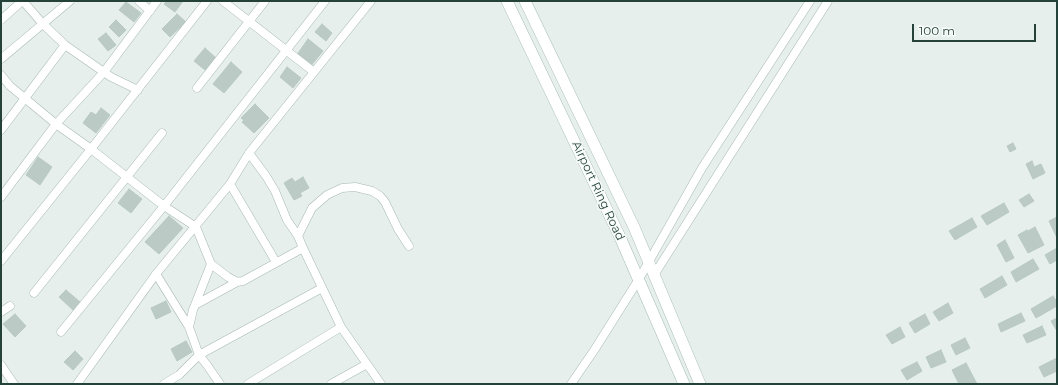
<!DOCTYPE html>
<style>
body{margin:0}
#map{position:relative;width:1058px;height:385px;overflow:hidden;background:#e6efeb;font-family:Montserrat,sans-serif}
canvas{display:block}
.frame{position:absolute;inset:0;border:2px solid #24423a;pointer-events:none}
.scale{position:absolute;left:912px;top:24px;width:124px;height:18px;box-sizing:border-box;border:2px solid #24423a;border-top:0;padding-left:5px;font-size:12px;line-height:14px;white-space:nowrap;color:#24423a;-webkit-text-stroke:3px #f7fbf9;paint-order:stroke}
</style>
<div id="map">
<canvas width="1058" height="385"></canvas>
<div class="frame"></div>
<div class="scale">100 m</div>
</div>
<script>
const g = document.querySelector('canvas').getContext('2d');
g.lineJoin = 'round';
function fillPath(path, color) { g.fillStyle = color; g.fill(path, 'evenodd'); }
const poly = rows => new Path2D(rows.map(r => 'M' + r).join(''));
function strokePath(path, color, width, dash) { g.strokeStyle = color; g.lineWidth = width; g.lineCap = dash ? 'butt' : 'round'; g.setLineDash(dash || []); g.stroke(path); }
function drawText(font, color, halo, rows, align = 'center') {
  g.font = font + ' Montserrat,sans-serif'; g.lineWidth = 3; g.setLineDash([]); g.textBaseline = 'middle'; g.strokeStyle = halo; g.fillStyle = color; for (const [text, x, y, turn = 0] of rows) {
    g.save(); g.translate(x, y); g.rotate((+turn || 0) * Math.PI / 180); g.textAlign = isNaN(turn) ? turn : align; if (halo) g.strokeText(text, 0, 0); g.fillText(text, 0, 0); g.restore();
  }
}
const building = poly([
 [167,1,183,1,175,12,164,4,167,1],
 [126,2,141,13,134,22,119,10,126,2],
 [177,14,186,22,170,37,162,29,177,14],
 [116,20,126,30,119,37,109,27,116,20],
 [322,24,332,33,326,41,315,32,322,24],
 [106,33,116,45,108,51,98,39,106,33],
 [308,39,323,51,310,67,296,56,308,39],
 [205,48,216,58,205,70,194,61,205,48],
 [231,62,242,72,224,93,213,84,231,62],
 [287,67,301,78,293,88,280,77,287,67],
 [255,104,269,118,254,133,242,122,244,120,241,118,255,104],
 [101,108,110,115,96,133,83,123,91,112,96,115,101,108],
 [1013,143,1016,149,1010,152,1007,146,1013,143],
 [38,157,52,167,40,185,26,175,38,157],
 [1032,161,1034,167,1041,164,1045,173,1033,179,1026,164,1032,161],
 [303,177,309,188,300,193,302,196,294,200,284,183,292,178,295,182,303,177],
 [129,189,142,199,131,213,118,203,129,189],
 [1029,194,1034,201,1024,207,1019,200,1029,194],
 [1004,203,1009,212,987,225,981,216,1004,203],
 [169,216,183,228,159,254,145,242,169,216],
 [1057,217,1057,238,1049,221,1057,217],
 [972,218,977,227,955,240,949,231,972,218],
 [1035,227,1044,245,1036,249,1028,231,1035,227],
 [1027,230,1036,249,1028,253,1018,235,1027,230],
 [1005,240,1014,258,1006,262,997,245,1005,240],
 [1057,248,1057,260,1050,264,1045,255,1057,248],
 [1033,259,1039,269,1016,282,1011,272,1033,259],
 [1002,276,1007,285,985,298,980,289,1002,276],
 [66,290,80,302,73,310,59,297,66,290],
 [1053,296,1057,302,1057,306,1036,318,1031,309,1053,296],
 [166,301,171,312,156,319,151,308,166,301],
 [948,303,953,313,939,321,933,312,948,303],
 [1021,313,1025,321,1001,332,998,324,1021,313],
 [15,314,26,326,15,337,3,324,15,314],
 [925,314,930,324,915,333,909,323,925,314],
 [1057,318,1057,331,1051,321,1057,318],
 [1042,326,1046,335,1027,343,1023,335,1042,326],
 [900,327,905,337,892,344,886,335,900,327],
 [965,338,970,348,956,355,951,345,965,338],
 [186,341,192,352,177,361,171,349,186,341],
 [941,350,946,362,931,368,926,357,941,350],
 [75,351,83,359,73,370,64,362,75,351],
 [1057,358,1057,371,1044,377,1039,367,1057,358],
 [917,362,922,371,907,380,901,370,917,362],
 [966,363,977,384,959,384,952,370,966,363]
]);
const minor = poly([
 [23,1,42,23,65,45,111,77,138,90],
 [139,1,150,11],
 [223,1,314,72],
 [1,20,22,1],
 [1,59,70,1],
 [1,75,10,86,56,124,91,149,164,206,196,227,211,264,193,310,189,327],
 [197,88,265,1],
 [1,130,65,45],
 [249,153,266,176,275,191,287,220,298,236,303,248,341,327,381,384],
 [230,184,276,262],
 [1,197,56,124,104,72,157,1],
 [298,236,312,208,327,195,342,188,355,187,372,191,380,196,385,202,398,229,409,246],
 [1,261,91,149,207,1],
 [211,264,228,277,237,282,243,281,303,248],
 [156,274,189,327,199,355,207,365,220,384],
 [654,275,828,1],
 [34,293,162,133],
 [195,305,237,282],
 [1,312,10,306],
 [61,332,164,206,325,1],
 [1,365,14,384],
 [77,384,156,274,230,184,249,153,371,1],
 [164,384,179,375,199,355,322,288],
 [248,384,341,327],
 [331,384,367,364],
 [571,384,595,349,639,279,702,168,810,1]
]);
const secondary = poly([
 [507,1,620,237,684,384],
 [525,1,634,227,700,384]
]);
const streetNames = [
 ["Airport Ring Road",598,191,65]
];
fillPath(building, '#bbcac4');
strokePath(building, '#b8c9c2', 1);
strokePath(minor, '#a8b8b2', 9);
strokePath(secondary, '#a4bbb3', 12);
strokePath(minor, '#fff', 8);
strokePath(secondary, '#fff', 11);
drawText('12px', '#24423a', '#f7fbf9', streetNames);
</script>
